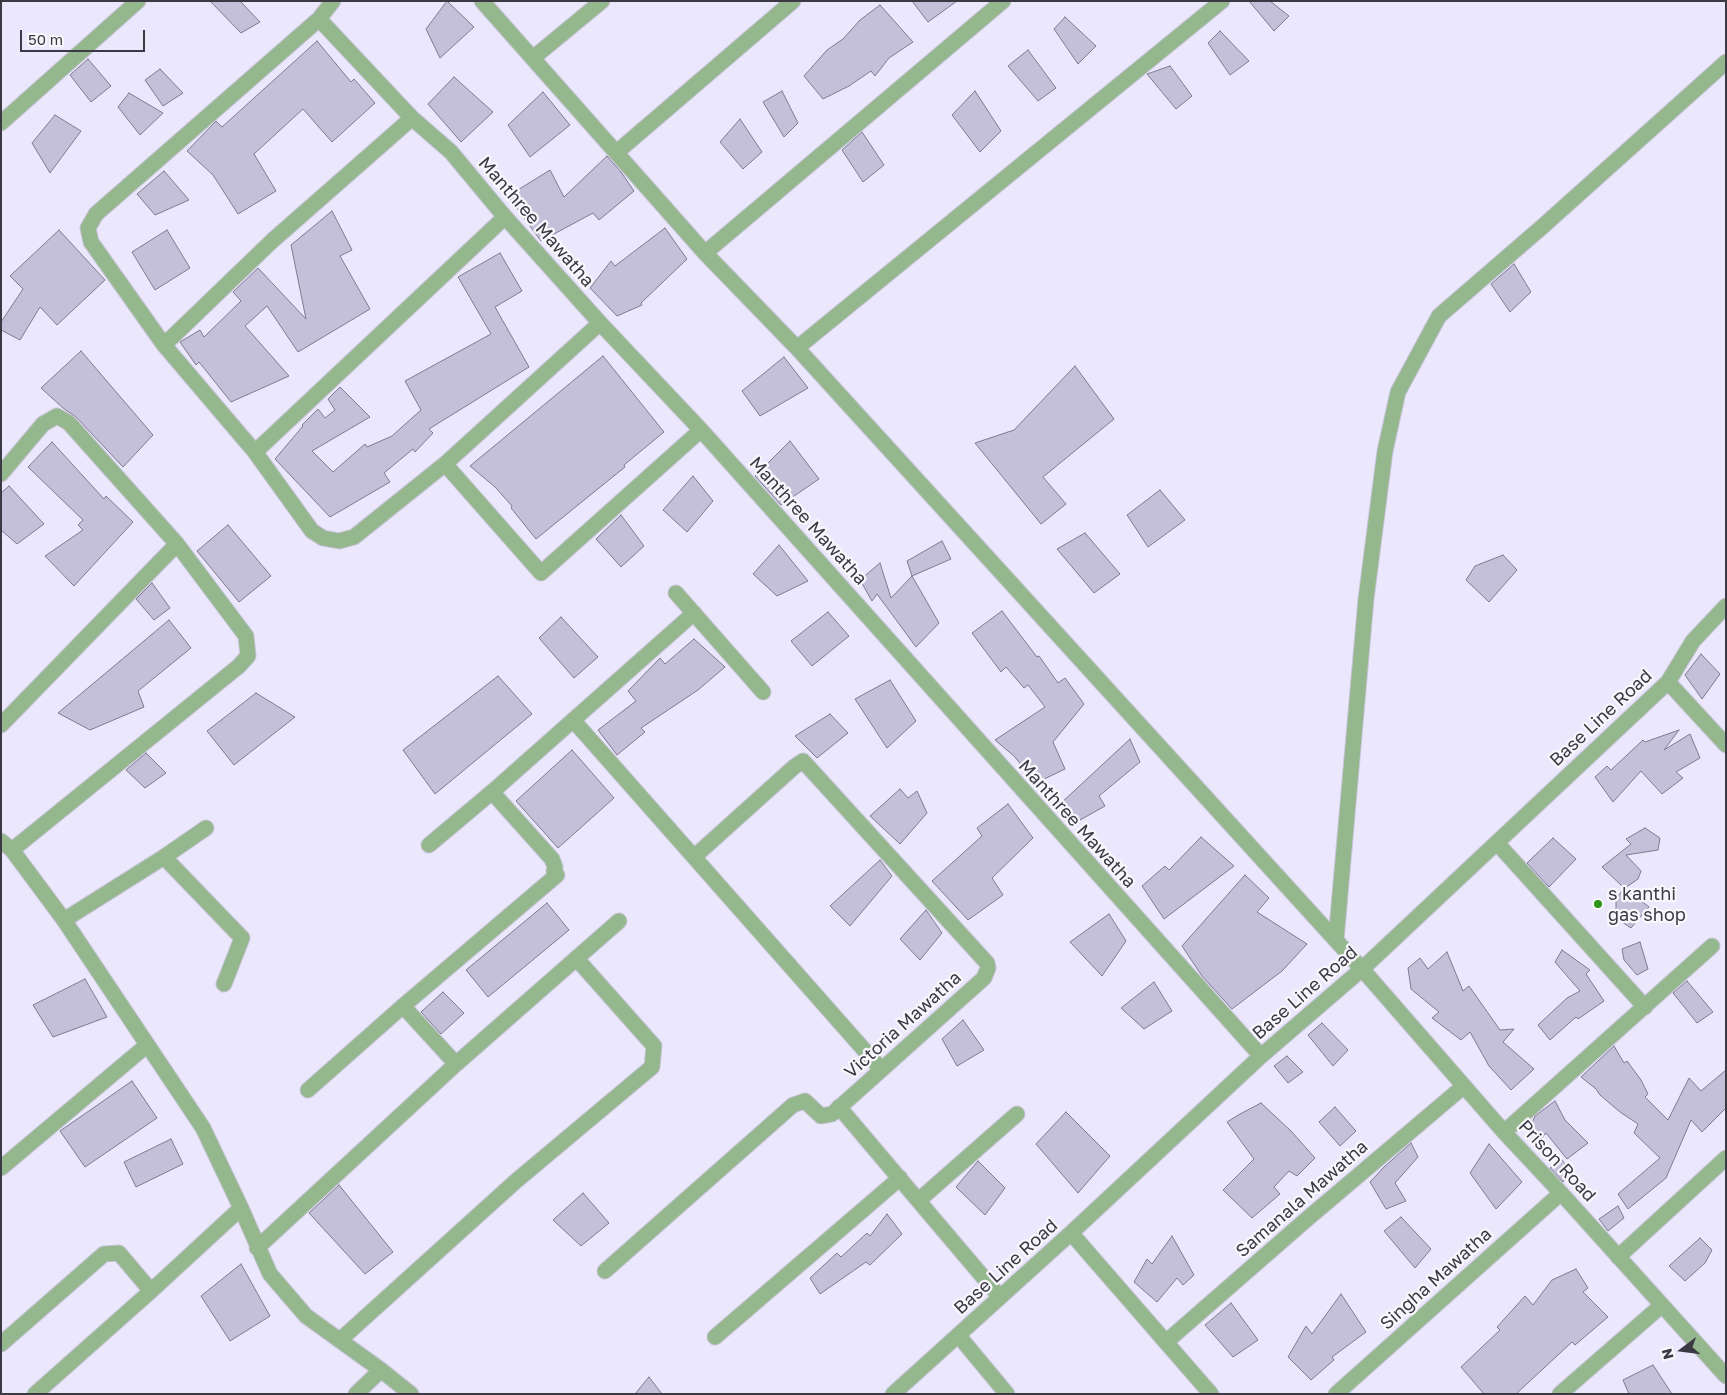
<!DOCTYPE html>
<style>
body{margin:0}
#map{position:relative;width:1727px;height:1395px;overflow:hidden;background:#ebe7fc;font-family:"Golos Text",sans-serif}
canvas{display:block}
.frame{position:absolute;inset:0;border:2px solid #3b3943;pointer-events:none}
.north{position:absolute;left:1657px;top:1325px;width:50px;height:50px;-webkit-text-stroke:4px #f8f7fc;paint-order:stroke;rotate:255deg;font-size:14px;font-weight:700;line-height:20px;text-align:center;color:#3b3943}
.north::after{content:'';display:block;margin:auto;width:18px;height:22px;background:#3b3943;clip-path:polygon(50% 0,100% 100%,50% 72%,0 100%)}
.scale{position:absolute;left:20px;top:30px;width:125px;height:22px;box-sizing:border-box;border:2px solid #3b3943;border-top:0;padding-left:6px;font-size:15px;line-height:18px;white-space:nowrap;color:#3b3943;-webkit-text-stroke:4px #f8f7fc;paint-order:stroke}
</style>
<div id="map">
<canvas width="1727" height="1395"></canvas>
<div class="frame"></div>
<div class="north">N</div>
<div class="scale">50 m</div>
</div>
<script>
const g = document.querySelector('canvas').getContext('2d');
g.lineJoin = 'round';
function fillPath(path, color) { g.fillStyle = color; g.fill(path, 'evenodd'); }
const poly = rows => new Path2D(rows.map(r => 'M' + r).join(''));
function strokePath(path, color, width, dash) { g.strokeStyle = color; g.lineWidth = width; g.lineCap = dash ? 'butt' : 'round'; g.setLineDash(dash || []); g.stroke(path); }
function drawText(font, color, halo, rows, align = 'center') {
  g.font = font + ' "Golos Text",sans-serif'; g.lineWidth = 4.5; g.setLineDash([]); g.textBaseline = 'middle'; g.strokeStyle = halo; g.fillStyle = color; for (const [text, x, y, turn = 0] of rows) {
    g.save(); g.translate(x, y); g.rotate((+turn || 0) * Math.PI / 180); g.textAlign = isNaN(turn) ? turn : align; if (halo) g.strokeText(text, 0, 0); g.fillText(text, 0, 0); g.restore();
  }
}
const building = poly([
 [210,1,240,1,260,22,241,33,210,1],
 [447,1,474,27,440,58,426,29,447,1],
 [912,1,957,1,928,22,912,1],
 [1249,1,1270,1,1289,16,1274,31,1249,1],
 [880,5,913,42,889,58,875,76,871,71,849,86,823,99,804,76,827,50,843,39,860,20,880,5],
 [1065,17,1096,46,1078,64,1054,29,1065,17],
 [1220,31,1249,61,1230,75,1208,43,1220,31],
 [317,41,351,82,354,79,375,103,332,142,303,109,254,154,276,191,238,214,213,175,187,151,216,121,222,127,317,41],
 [1028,50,1056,88,1038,101,1008,66,1028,50],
 [88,59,111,86,91,102,70,75,88,59],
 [1170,66,1192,96,1176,109,1147,74,1170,66],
 [160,69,183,93,163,106,145,80,160,69],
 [454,77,493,112,461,142,428,104,454,77],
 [782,91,798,123,784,137,763,102,782,91],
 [975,91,1001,131,980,152,952,115,975,91],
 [543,92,570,125,530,157,508,125,543,92],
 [129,93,163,113,140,135,118,107,129,93],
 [55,115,81,131,50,173,32,143,55,115],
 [740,119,762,152,743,169,720,142,740,119],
 [862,132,884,165,863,182,842,150,862,132],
 [607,156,621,172,634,191,599,220,593,213,541,241,508,196,550,170,564,197,607,156],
 [164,171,189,200,155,215,137,194,164,171],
 [332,211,352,250,340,256,370,309,298,352,267,306,245,326,289,376,231,402,199,362,196,365,180,342,200,330,204,337,241,301,233,292,258,268,306,319,291,245,332,211],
 [665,228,687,259,641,303,642,305,617,316,590,288,611,261,615,266,665,228],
 [59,230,105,280,57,325,40,307,20,340,1,330,1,322,23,289,10,276,59,230],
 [167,230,190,268,155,290,132,252,167,230],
 [500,253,522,291,495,307,529,367,429,429,433,433,415,452,413,449,384,473,390,482,330,517,275,459,303,426,302,425,318,409,325,418,335,410,328,399,340,387,370,417,312,451,333,472,365,444,367,447,392,436,421,410,405,381,491,334,458,277,500,253],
 [1514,264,1531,292,1510,312,1491,284,1514,264],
 [81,351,153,435,123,467,76,417,63,408,41,388,81,351],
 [603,356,664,432,624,465,625,467,536,539,511,508,512,506,495,487,470,466,603,356],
 [784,357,808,388,760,416,742,391,784,357],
 [1075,366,1114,419,1043,477,1066,504,1041,524,975,443,1014,430,1075,366],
 [790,441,819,479,781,505,755,476,790,441],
 [52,442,104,499,106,496,133,522,74,586,45,556,83,530,78,525,83,520,28,467,52,442],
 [693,476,713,501,687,532,663,510,693,476],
 [9,486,44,524,17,544,1,530,1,493,9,486],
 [1160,490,1185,520,1148,547,1127,515,1160,490],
 [621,515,644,546,621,567,596,539,621,515],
 [228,525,271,576,239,602,197,551,228,525],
 [1085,533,1120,574,1094,593,1057,549,1085,533],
 [942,541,951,559,912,576,907,561,942,541],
 [779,545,808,581,777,596,753,574,779,545],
 [1503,555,1517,570,1489,602,1466,580,1475,566,1503,555],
 [880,563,891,598,912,576,939,623,916,647,877,594,872,601,860,580,880,563],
 [152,583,170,608,154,620,136,599,152,583],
 [1002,611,1037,657,1039,656,1058,683,1065,678,1084,704,1053,742,1065,769,1036,783,1014,756,995,740,1045,707,1028,685,1024,688,1006,667,1001,672,972,633,1002,611],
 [828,612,849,636,812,666,791,641,828,612],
 [561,617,598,657,574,678,539,638,561,617],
 [169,620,191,648,138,691,144,707,90,730,58,713,169,620],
 [694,639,725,667,698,690,641,728,645,732,617,755,598,730,636,701,628,691,660,658,665,664,694,639],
 [1701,654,1720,674,1702,699,1685,675,1701,654],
 [498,676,532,714,435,794,403,750,498,676],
 [890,680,916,721,887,748,855,699,890,680],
 [256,693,295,717,234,765,207,731,256,693],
 [830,714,848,733,817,758,795,736,830,714],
 [1679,730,1664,750,1690,734,1700,758,1676,772,1683,778,1662,794,1641,771,1613,802,1595,777,1607,766,1611,770,1643,740,1645,742,1679,730],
 [1130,739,1140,762,1099,796,1105,806,1073,824,1060,804,1130,739],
 [572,750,614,798,558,848,516,801,572,750],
 [146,753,166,773,145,788,126,770,146,753],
 [900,789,908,798,917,791,927,813,900,844,870,816,900,789],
 [1008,804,1033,838,992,878,1003,895,968,920,932,881,982,836,977,828,1008,804],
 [1645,828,1660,838,1658,850,1626,855,1641,871,1638,879,1625,888,1649,907,1631,928,1616,918,1616,899,1624,888,1602,867,1631,844,1626,839,1645,828],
 [1201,837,1234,866,1164,919,1142,886,1165,866,1169,870,1201,837],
 [1553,838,1576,859,1549,887,1527,863,1553,838],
 [880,860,892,876,850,926,830,906,880,860],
 [1245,875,1269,898,1257,912,1307,944,1282,971,1232,1009,1202,976,1182,946,1245,875],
 [547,903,569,930,488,997,466,970,547,903],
 [926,910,942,933,920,960,900,939,926,910],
 [1109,914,1126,941,1102,976,1070,942,1109,914],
 [1640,942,1648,969,1637,975,1624,960,1622,949,1640,942],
 [1562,950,1590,970,1586,974,1604,1001,1578,1019,1576,1017,1550,1040,1538,1025,1567,998,1580,991,1555,962,1562,950],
 [1447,952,1463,991,1469,986,1500,1030,1514,1029,1503,1042,1534,1069,1511,1090,1489,1066,1470,1032,1461,1040,1432,1018,1439,1012,1411,989,1408,968,1420,958,1428,969,1447,952],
 [85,979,107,1017,53,1037,33,1005,85,979],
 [1687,981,1713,1012,1697,1023,1673,993,1687,981],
 [1154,982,1172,1011,1144,1029,1121,1008,1154,982],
 [443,992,464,1013,441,1034,421,1012,443,992],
 [963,1020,984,1050,957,1066,942,1039,963,1020],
 [1322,1023,1348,1050,1333,1066,1308,1035,1322,1023],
 [1614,1046,1624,1063,1627,1061,1641,1080,1648,1094,1645,1097,1668,1120,1689,1078,1701,1091,1726,1070,1726,1108,1702,1132,1691,1120,1666,1178,1628,1209,1618,1194,1660,1158,1634,1133,1638,1124,1620,1112,1600,1095,1596,1089,1581,1077,1614,1046],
 [1287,1056,1303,1072,1288,1083,1274,1066,1287,1056],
 [132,1081,157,1118,85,1167,60,1131,132,1081],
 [1555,1101,1565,1120,1588,1143,1567,1159,1546,1133,1540,1140,1529,1130,1535,1116,1555,1101],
 [1261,1103,1291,1131,1315,1158,1297,1176,1289,1171,1274,1187,1280,1194,1252,1218,1223,1190,1254,1159,1227,1122,1240,1114,1261,1103],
 [1335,1107,1356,1131,1340,1146,1319,1122,1335,1107],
 [1066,1112,1110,1156,1078,1193,1036,1144,1066,1112],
 [171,1139,183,1164,136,1187,124,1162,171,1139],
 [1411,1143,1418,1157,1395,1183,1406,1201,1386,1209,1370,1182,1384,1167,1411,1143],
 [1489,1144,1522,1182,1496,1209,1470,1173,1489,1144],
 [1562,1160,1571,1172,1563,1182,1550,1168,1562,1160],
 [978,1161,1005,1188,985,1215,956,1187,978,1161],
 [339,1185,393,1252,365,1274,309,1213,339,1185],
 [583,1193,609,1223,581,1246,553,1220,583,1193],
 [1618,1206,1624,1218,1608,1231,1599,1219,1618,1206],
 [887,1214,902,1234,870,1265,866,1262,820,1294,810,1278,837,1253,841,1257,867,1233,870,1236,887,1214],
 [1401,1217,1431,1249,1415,1268,1384,1231,1401,1217],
 [1172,1236,1194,1275,1183,1285,1177,1278,1157,1302,1134,1282,1147,1259,1152,1264,1172,1236],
 [1700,1238,1712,1250,1705,1263,1685,1281,1669,1266,1700,1238],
 [241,1264,270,1316,230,1341,201,1296,241,1264],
 [1576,1269,1588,1288,1583,1292,1608,1317,1575,1345,1572,1342,1516,1394,1484,1394,1461,1367,1500,1330,1497,1327,1525,1296,1533,1305,1552,1280,1576,1269],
 [1341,1294,1366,1332,1332,1357,1334,1360,1311,1380,1288,1357,1306,1326,1312,1334,1341,1294],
 [1231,1303,1258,1340,1233,1357,1205,1325,1231,1303],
 [1653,1365,1672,1394,1629,1394,1623,1380,1653,1365],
 [649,1377,662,1394,635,1394,649,1377]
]);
const street = poly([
 [333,1,319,19,96,214,88,228,91,242,164,345,255,452,312,531,323,538,339,541,354,537,445,464,600,323],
 [482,1,705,253,797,348,1362,969,1504,1132,1561,1193,1726,1376],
 [319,19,412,118,451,152,505,217,600,323,701,430,1261,1056],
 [533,58,602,1],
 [1,123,138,1],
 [617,152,793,1],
 [705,253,1003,1],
 [164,345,272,241,412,118],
 [797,348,1222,1],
 [255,452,505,217],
 [445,464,541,573,701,430],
 [1,474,43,424,57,416,69,423,177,544,246,636,248,656,239,666,12,850],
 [676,593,763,692],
 [1668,682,1726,745],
 [573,720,881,1069],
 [1,725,177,544],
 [1,841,12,850,64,920,203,1128,241,1208,270,1274,306,1316,381,1370,411,1394],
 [1497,843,1645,1007],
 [429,845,492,792,694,613],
 [164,857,242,938,224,984],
 [64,920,164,857,206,828],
 [1336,940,1366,599,1385,451,1398,392,1439,316,1542,227,1726,62],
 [403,1006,456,1064],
 [308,1090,403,1006,557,875,554,871,555,867,552,859,492,792],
 [839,1107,1000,1297],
 [1504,1132,1712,946],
 [1,1168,146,1046],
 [919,1200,1017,1114],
 [1071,1233,1211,1394],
 [257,1248,456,1064,619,921],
 [1618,1257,1726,1158],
 [605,1271,793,1105,805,1101,821,1116,832,1114,984,978,988,968,987,963,803,761,794,767,694,857],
 [958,1335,1007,1394],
 [715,1337,900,1178],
 [340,1340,516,1181,652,1067,654,1046,576,958],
 [1166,1342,1307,1219,1464,1086],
 [1,1344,104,1254,119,1253,151,1291],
 [35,1394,151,1291,241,1208],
 [356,1394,381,1370],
 [893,1394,1071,1233,1261,1056,1362,969,1668,682,1693,641,1726,606],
 [1336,1394,1561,1193],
 [1560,1394,1662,1305]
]);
const markers = [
 [1598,904,5,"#2c9419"]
];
const streetNames = [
 ["Manthree Mawatha",536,222,49],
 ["Manthree Mawatha",808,521,48],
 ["Base Line Road",1601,718,-43],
 ["Manthree Mawatha",1077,824,48],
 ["Base Line Road",1305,993,-41],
 ["Victoria Mawatha",903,1025,-42],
 ["Prison Road",1557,1161,47],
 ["Samanala Mawatha",1302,1199,-41],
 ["Base Line Road",1006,1267,-42],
 ["Singha Mawatha",1436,1279,-42]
];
const poiNames = [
 ["s kanthi",1608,894],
 ["gas shop",1608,915]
];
fillPath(building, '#c4c0d9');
strokePath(building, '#7e7a91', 1);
strokePath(street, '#c8c4d7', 17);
strokePath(street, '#94b78e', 15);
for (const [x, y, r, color] of markers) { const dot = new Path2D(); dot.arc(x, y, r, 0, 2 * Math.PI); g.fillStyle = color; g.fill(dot); strokePath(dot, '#f8f7fc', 2); }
drawText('18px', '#3b3943', '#f8f7fc', streetNames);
drawText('18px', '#3b3943', '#f8f7fc', poiNames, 'left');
</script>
